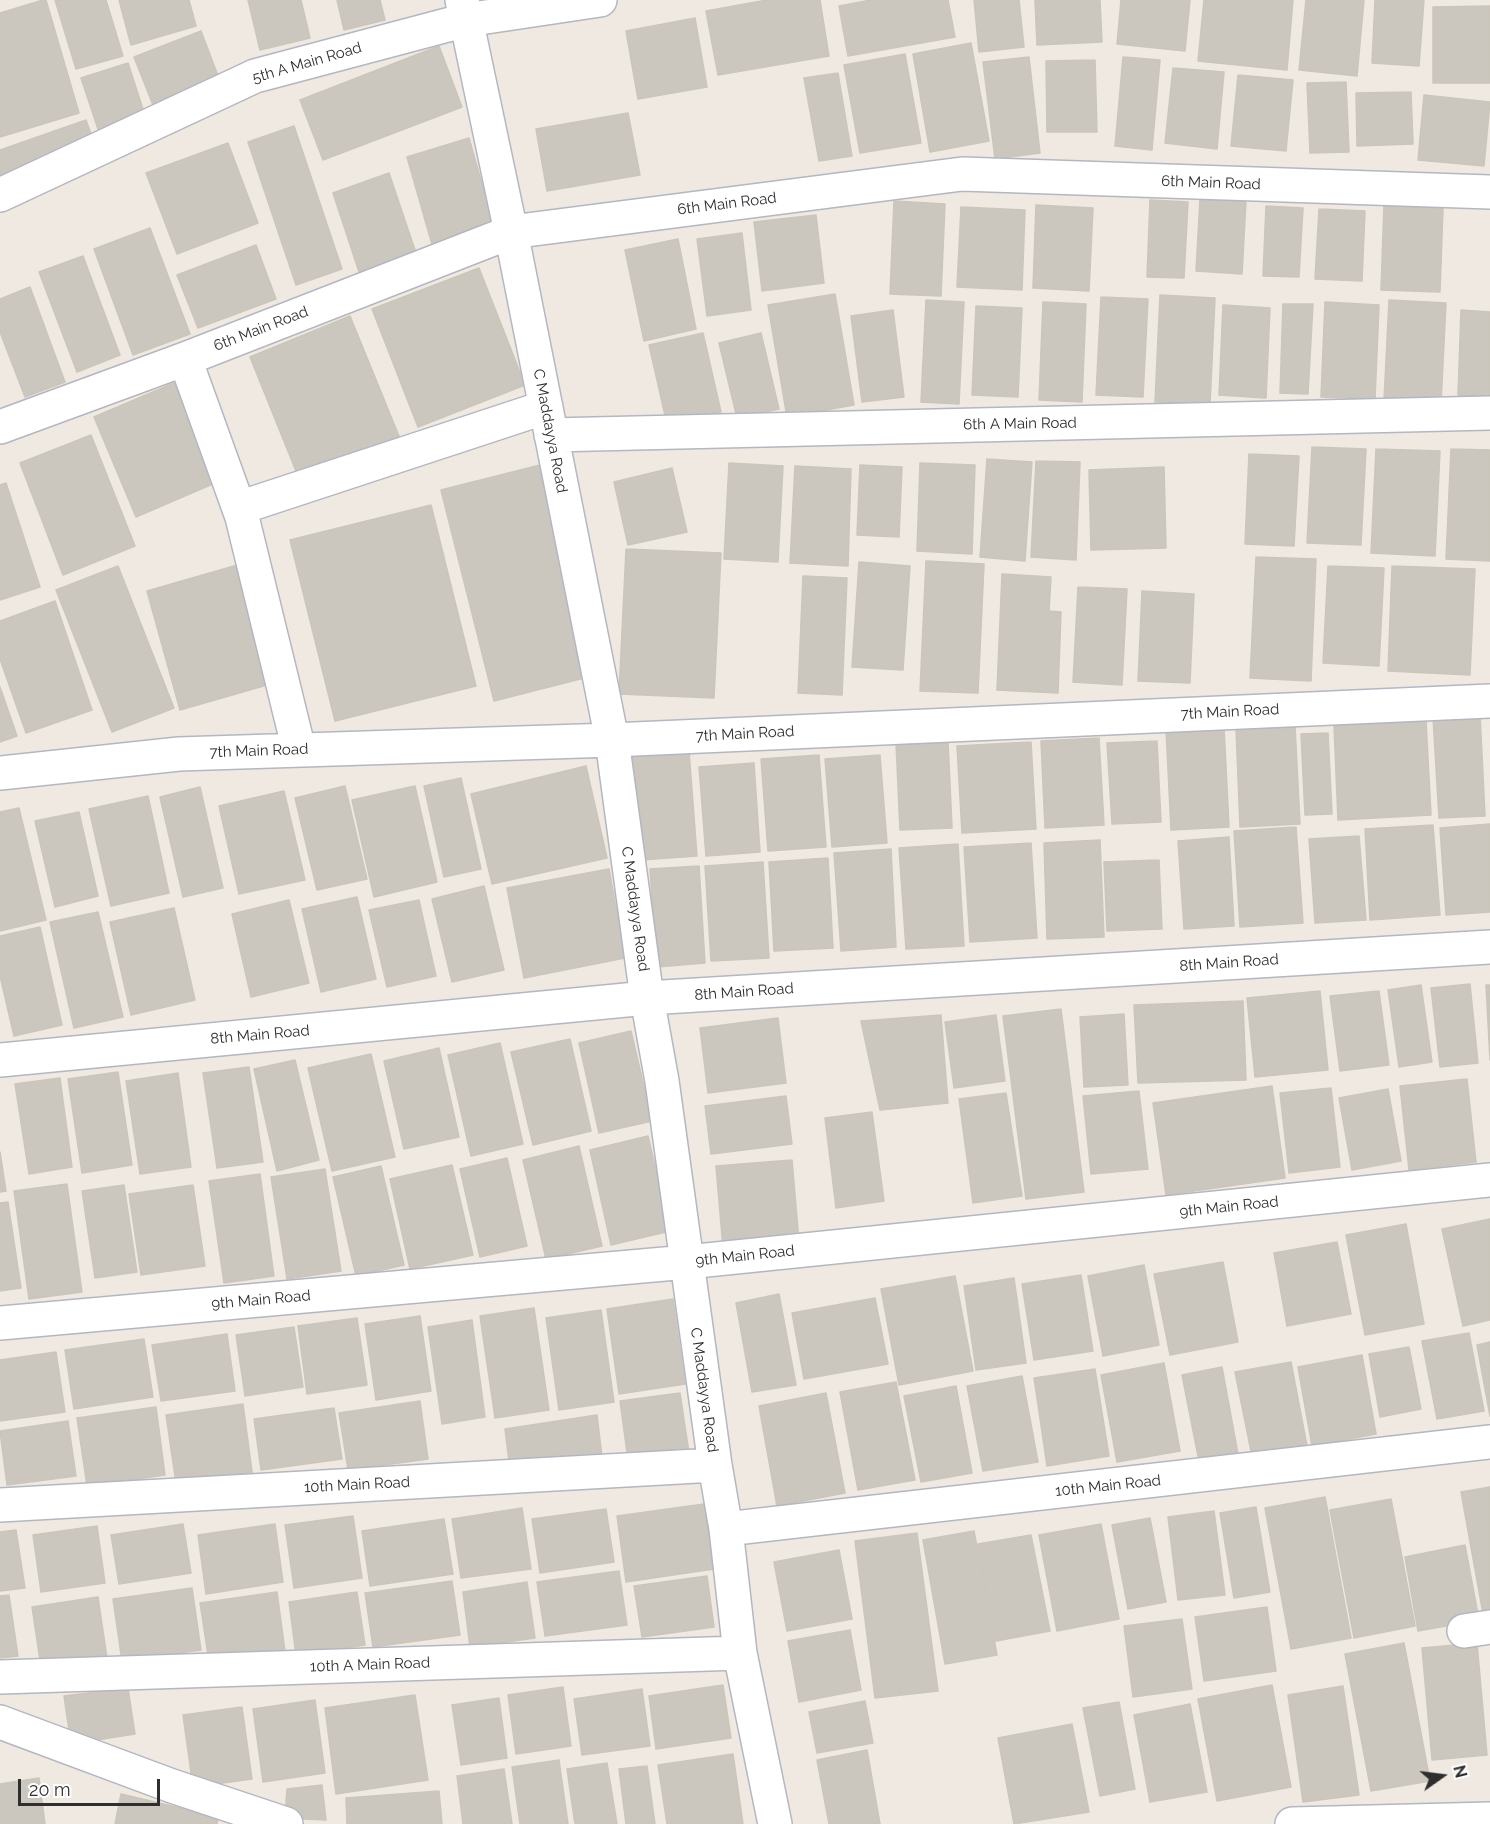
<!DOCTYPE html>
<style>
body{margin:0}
#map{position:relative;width:1490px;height:1824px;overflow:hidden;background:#efe9e1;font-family:Raleway,sans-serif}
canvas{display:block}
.north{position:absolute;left:1412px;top:1746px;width:60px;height:60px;-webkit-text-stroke:4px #fff;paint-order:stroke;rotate:76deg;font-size:16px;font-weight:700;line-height:24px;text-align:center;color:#2e2e2e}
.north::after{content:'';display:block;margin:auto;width:21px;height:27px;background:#2e2e2e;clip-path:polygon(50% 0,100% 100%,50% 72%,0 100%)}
.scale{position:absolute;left:18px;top:1779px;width:142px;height:27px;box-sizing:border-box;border:3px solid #2e2e2e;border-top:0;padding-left:8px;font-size:18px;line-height:21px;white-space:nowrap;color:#2e2e2e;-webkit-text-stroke:4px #fff;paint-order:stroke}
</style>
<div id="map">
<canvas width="1490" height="1824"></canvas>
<div class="north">N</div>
<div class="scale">20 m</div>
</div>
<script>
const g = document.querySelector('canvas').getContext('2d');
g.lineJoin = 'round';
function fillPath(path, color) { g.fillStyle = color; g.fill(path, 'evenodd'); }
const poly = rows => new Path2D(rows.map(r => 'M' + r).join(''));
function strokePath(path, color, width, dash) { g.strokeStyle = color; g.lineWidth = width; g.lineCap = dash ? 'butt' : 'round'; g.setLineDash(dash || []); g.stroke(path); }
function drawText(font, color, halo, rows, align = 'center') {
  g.font = font + ' Raleway,sans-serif'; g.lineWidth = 6; g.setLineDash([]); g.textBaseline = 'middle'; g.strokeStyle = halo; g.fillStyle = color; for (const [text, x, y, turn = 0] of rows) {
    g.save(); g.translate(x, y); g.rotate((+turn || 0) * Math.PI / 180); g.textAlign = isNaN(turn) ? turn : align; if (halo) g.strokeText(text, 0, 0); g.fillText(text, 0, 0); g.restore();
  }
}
const building = poly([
 [43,0,46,0,79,113,0,137,0,13,43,0],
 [55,0,106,0,123,56,76,69,55,0],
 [119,0,189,0,196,26,131,45,119,0],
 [248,0,301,0,310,38,260,50,248,0],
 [337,0,380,0,385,20,344,30,337,0],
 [767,0,820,0,829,56,718,75,706,11,767,0],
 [871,0,948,0,955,37,848,56,839,6,871,0],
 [974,0,1019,0,1024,47,979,52,974,0],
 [1035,0,1100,0,1102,42,1037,45,1035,0],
 [1121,0,1190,0,1185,51,1117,44,1121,0],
 [1204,0,1293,0,1287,70,1198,61,1204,0],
 [1306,0,1364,0,1357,76,1299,70,1306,0],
 [1375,0,1424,0,1419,66,1372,63,1375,0],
 [1490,6,1490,83,1433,83,1433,7,1490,6],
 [695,18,707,87,638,99,626,31,695,18],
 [201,31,228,102,162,128,134,57,201,31],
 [971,43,989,141,930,152,913,54,971,43],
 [439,46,462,107,323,160,300,100,439,46],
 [905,54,921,143,860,153,844,65,905,54],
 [1029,57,1040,153,995,159,983,62,1029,57],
 [1123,57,1160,60,1152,150,1115,146,1123,57],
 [1095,60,1097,132,1047,132,1046,61,1095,60],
 [128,63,151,134,105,150,81,78,128,63],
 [1173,68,1224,72,1217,149,1165,143,1173,68],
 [838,73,852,156,819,161,804,78,838,73],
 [1238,75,1293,80,1286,151,1231,146,1238,75],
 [1346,82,1349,152,1310,153,1307,83,1346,82],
 [1411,92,1413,144,1357,146,1356,93,1411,92],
 [1424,95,1490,102,1484,166,1418,160,1424,95],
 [628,113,640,175,547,191,536,129,628,113],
 [86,120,102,166,0,202,0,150,86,120],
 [294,126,342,269,296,285,248,142,294,126],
 [469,138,497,237,435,255,407,157,469,138],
 [228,143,258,223,177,254,146,173,228,143],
 [389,173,416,253,359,272,333,193,389,173],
 [1200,199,1246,201,1242,274,1196,271,1200,199],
 [1150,200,1188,202,1184,278,1147,277,1150,200],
 [894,201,945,204,941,296,890,294,894,201],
 [1036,205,1093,208,1089,291,1033,288,1036,205],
 [1384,205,1443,208,1440,292,1381,290,1384,205],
 [1266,206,1303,208,1299,277,1263,276,1266,206],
 [961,207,1025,210,1022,290,957,287,961,207],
 [1319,209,1365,211,1362,281,1315,279,1319,209],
 [816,215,824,283,762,291,754,222,816,215],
 [150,228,190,334,133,355,94,249,150,228],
 [742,233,751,310,707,316,697,239,742,233],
 [678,239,696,329,644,341,625,250,678,239],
 [256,245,276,299,198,328,177,275,256,245],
 [83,256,120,355,77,372,39,272,83,256],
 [479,268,525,385,418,427,372,309,479,268],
 [30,287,65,382,25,397,0,332,0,299,30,287],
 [835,294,854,405,787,417,768,305,835,294],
 [1160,295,1215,298,1210,404,1155,402,1160,295],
 [1101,297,1148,299,1143,397,1096,395,1101,297],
 [926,300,964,302,959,404,921,402,926,300],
 [1389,300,1446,303,1441,403,1384,401,1389,300],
 [1043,302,1086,304,1082,402,1039,400,1043,302],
 [1325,302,1379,305,1375,399,1321,397,1325,302],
 [1283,304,1313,304,1308,394,1280,393,1283,304],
 [1223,305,1270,308,1266,398,1219,395,1223,305],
 [976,306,1022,308,1018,397,972,395,976,306],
 [893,310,904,397,862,402,851,316,893,310],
 [1461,310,1490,312,1490,397,1458,395,1461,310],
 [350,316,401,441,300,481,250,357,350,316],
 [703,333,721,412,667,424,649,345,703,333],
 [761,333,779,409,737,418,719,343,761,333],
 [174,383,215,483,136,517,94,417,174,383],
 [91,435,135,546,63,575,20,463,91,435],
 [1312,447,1366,449,1361,545,1307,543,1312,447],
 [1376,449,1440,451,1435,556,1371,553,1376,449],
 [1451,449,1490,450,1490,561,1446,559,1451,449],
 [1249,454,1299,456,1294,546,1245,544,1249,454],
 [987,459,1032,462,1025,561,980,557,987,459],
 [1036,461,1080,462,1076,560,1031,557,1036,461],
 [729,463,783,466,778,562,724,559,729,463],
 [920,463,975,465,972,554,917,551,920,463],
 [544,464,596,675,494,701,441,490,544,464],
 [860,465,902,467,899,537,857,535,860,465],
 [795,466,851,469,848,566,790,563,795,466],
 [1164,467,1166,548,1091,550,1089,470,1164,467],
 [672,468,687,532,628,545,614,482,672,468],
 [6,483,40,587,0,600,0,485,6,483],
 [431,505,476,686,335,721,290,540,431,505],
 [626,549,721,553,714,698,619,694,626,549],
 [1256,557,1316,559,1311,681,1250,678,1256,557],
 [926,561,984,564,978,693,920,691,926,561],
 [859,562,910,566,903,670,852,667,859,562],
 [241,564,274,683,180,710,147,591,241,564],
 [118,566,174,708,112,732,56,590,118,566],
 [1328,566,1384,568,1379,666,1323,663,1328,566],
 [1392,566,1475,569,1470,675,1388,671,1392,566],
 [1002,574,1051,577,1049,611,1061,612,1058,693,997,690,1002,574],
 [803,576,847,578,842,695,798,693,803,576],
 [1078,587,1127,589,1122,685,1073,682,1078,587],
 [1142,591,1194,594,1190,683,1138,681,1142,591],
 [55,601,92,710,26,733,0,659,0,621,55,601],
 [0,687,17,736,0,742,0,687],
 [1480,714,1485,816,1439,818,1433,717,1480,714],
 [1426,721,1431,815,1338,820,1334,726,1426,721],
 [1295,726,1300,824,1240,827,1236,729,1295,726],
 [1224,727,1229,827,1171,830,1166,729,1224,727],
 [1328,733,1332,814,1305,815,1301,734,1328,733],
 [1099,738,1104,825,1045,828,1041,741,1099,738],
 [948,741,952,828,900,830,896,743,948,741],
 [1157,741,1161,822,1112,824,1107,743,1157,741],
 [1031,742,1036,829,962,833,957,746,1031,742],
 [689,751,697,856,641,860,632,756,689,751],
 [819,755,826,847,768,851,761,759,819,755],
 [880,755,887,843,832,847,825,759,880,755],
 [754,763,760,852,706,856,699,767,754,763],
 [586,766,607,858,492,884,471,794,586,766],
 [461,778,481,869,444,877,424,786,461,778],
 [345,786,367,879,317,890,295,798,345,786],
 [415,786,437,882,374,897,352,800,415,786],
 [200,787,223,888,183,897,160,797,200,787],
 [284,791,305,880,239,894,219,806,284,791],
 [148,796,169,893,111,906,89,809,148,796],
 [19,808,46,920,0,931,0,812,19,808],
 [79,812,98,896,55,907,35,821,79,812],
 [1490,824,1490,912,1446,915,1440,828,1490,824],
 [1433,825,1440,915,1370,920,1365,829,1433,825],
 [1296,827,1303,923,1240,927,1234,831,1296,827],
 [1359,836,1366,920,1315,923,1309,839,1359,836],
 [1229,837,1234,926,1184,929,1178,841,1229,837],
 [1100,840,1104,937,1047,939,1044,843,1100,840],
 [1031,843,1037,938,970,942,964,847,1031,843],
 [958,844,964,946,906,949,899,848,958,844],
 [891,849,896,947,841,951,834,853,891,849],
 [828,858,833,948,774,951,769,862,828,858],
 [1159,860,1162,929,1107,931,1104,862,1159,860],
 [763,862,769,958,711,961,705,866,763,862],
 [699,866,705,963,657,967,650,869,699,866],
 [609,869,625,958,524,978,507,888,609,869],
 [484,886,504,970,452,982,432,899,484,886],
 [357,897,376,979,321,992,302,909,357,897],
 [289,900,309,983,251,997,232,914,289,900],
 [419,900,436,976,387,987,369,910,419,900],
 [174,908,195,1000,131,1015,110,922,174,908],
 [98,912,123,1017,74,1028,50,922,98,912],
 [40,927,62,1025,14,1036,0,976,0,936,40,927],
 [1470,984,1478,1063,1440,1067,1431,988,1470,984],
 [1421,985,1432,1062,1399,1067,1388,990,1421,985],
 [1486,985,1490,985,1490,1060,1486,985],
 [1320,991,1328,1070,1255,1077,1247,998,1320,991],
 [1379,991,1389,1065,1340,1071,1330,996,1379,991],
 [1243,1001,1246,1080,1138,1083,1134,1005,1243,1001],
 [1061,1009,1084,1192,1026,1199,1003,1016,1061,1009],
 [1124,1014,1128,1085,1084,1087,1080,1017,1124,1014],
 [941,1015,948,1103,880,1110,861,1021,941,1015],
 [996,1015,1005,1081,954,1088,945,1022,996,1015],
 [778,1018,786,1083,708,1093,700,1028,778,1018],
 [631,1031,652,1121,599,1133,579,1043,631,1031],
 [570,1039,591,1131,533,1145,511,1052,570,1039],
 [500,1043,523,1144,471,1156,448,1055,500,1043],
 [439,1048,459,1137,404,1149,384,1061,439,1048],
 [371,1054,395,1157,332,1171,308,1068,371,1054],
 [295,1060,319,1160,277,1171,254,1069,295,1060],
 [249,1067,263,1162,217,1168,203,1073,249,1067],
 [118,1072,132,1165,82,1173,68,1079,118,1072],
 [178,1073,191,1167,140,1174,126,1081,178,1073],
 [60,1078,72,1167,29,1174,15,1084,60,1078],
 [1467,1079,1476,1162,1409,1170,1400,1086,1467,1079],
 [1272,1086,1285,1178,1166,1195,1153,1103,1272,1086],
 [1331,1088,1340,1167,1289,1173,1280,1093,1331,1088],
 [1388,1089,1401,1161,1352,1170,1339,1098,1388,1089],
 [1139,1091,1148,1169,1091,1174,1083,1096,1139,1091],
 [1006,1093,1022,1196,973,1203,959,1099,1006,1093],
 [786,1096,792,1144,711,1154,705,1106,786,1096],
 [872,1112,884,1201,836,1208,825,1118,872,1112],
 [648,1136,670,1231,611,1245,590,1150,648,1136],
 [579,1146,602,1246,546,1259,523,1160,579,1146],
 [0,1152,6,1191,0,1192,0,1152],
 [507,1158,527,1246,480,1257,460,1169,507,1158],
 [792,1160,799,1242,723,1248,716,1166,792,1160],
 [452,1165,473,1255,410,1269,390,1179,452,1165],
 [381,1166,404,1265,356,1276,333,1177,381,1166],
 [325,1169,341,1271,287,1279,271,1177,325,1169],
 [260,1174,274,1276,224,1283,209,1181,260,1174],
 [67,1184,82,1292,29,1299,14,1191,67,1184],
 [124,1185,137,1272,95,1278,82,1191,124,1185],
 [193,1185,205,1266,141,1275,129,1194,193,1185],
 [8,1202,21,1288,0,1291,0,1203,8,1202],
 [1490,1219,1490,1320,1463,1326,1442,1229,1490,1219],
 [1406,1224,1424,1324,1365,1335,1346,1235,1406,1224],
 [1337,1242,1351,1314,1287,1326,1274,1253,1337,1242],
 [1223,1262,1238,1342,1170,1355,1154,1274,1223,1262],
 [1144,1265,1159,1345,1103,1356,1088,1276,1144,1265],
 [1081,1275,1093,1351,1034,1360,1022,1284,1081,1275],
 [955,1276,973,1371,899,1385,881,1289,955,1276],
 [1014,1278,1026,1363,976,1370,964,1286,1014,1278],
 [779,1294,796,1385,752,1392,736,1303,779,1294],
 [875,1298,888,1364,804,1379,792,1313,875,1298],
 [673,1299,685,1384,619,1394,607,1309,673,1299],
 [534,1308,549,1410,495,1418,480,1316,534,1308],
 [601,1310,614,1402,559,1410,546,1318,601,1310],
 [420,1316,431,1391,376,1400,365,1324,420,1316],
 [357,1318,367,1385,307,1394,298,1326,357,1318],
 [472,1320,485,1417,442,1424,428,1327,472,1320],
 [294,1327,303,1387,245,1396,236,1335,294,1327],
 [1469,1333,1484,1411,1437,1419,1422,1341,1469,1333],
 [227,1334,235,1391,161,1401,152,1345,227,1334],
 [144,1339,153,1397,74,1409,65,1350,144,1339],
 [1490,1342,1490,1416,1477,1345,1490,1342],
 [1409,1347,1421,1409,1380,1417,1369,1354,1409,1347],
 [56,1352,65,1412,0,1421,0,1360,56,1352],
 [1362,1355,1376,1434,1312,1446,1298,1367,1362,1355],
 [1291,1362,1307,1446,1252,1456,1235,1372,1291,1362],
 [1164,1363,1180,1451,1117,1462,1101,1375,1164,1363],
 [1222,1367,1238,1454,1199,1461,1182,1375,1222,1367],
 [1095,1369,1109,1456,1047,1466,1034,1378,1095,1369],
 [1022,1376,1038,1462,983,1471,967,1386,1022,1376],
 [896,1382,915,1480,858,1490,840,1392,896,1382],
 [956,1386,972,1473,921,1482,904,1396,956,1386],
 [680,1393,689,1453,628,1460,620,1401,680,1393],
 [826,1393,845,1493,777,1506,759,1406,826,1393],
 [420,1401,428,1459,348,1470,339,1413,420,1401],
 [243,1404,253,1479,177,1490,166,1415,243,1404],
 [156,1407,165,1475,87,1486,77,1418,156,1407],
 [334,1408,342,1459,261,1470,254,1419,334,1408],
 [597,1415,602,1457,510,1469,505,1429,597,1415],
 [68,1421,76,1476,7,1485,0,1431,68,1421],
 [1490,1487,1490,1618,1484,1619,1461,1492,1490,1487],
 [1325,1497,1351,1638,1291,1649,1265,1508,1325,1497],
 [1391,1499,1415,1626,1354,1638,1330,1510,1391,1499],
 [704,1504,714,1569,626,1582,617,1516,704,1504],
 [1256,1507,1270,1592,1234,1598,1220,1513,1256,1507],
 [522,1508,531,1569,461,1578,452,1519,522,1508],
 [606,1509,614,1562,540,1573,532,1519,606,1509],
 [1214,1511,1225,1595,1178,1600,1168,1517,1214,1511],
 [353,1516,362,1578,294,1588,285,1525,353,1516],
 [1150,1518,1166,1602,1128,1609,1112,1525,1150,1518],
 [444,1519,453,1574,370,1586,362,1531,444,1519],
 [183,1524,191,1573,119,1584,111,1535,183,1524],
 [275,1524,283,1582,206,1594,198,1535,275,1524],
 [1101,1524,1119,1619,1057,1631,1039,1535,1101,1524],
 [97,1526,105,1583,41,1592,33,1535,97,1526],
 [16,1530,25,1588,0,1591,0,1532,16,1530],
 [974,1531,997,1655,945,1664,923,1540,974,1531],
 [917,1533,938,1691,875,1698,855,1541,917,1533],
 [1031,1535,1050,1631,996,1641,978,1544,1031,1535],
 [1465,1545,1479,1620,1418,1631,1405,1557,1465,1545],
 [839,1550,852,1619,787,1631,774,1562,839,1550],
 [619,1571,627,1625,545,1636,537,1582,619,1571],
 [707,1576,714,1627,642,1637,634,1586,707,1576],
 [452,1581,460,1635,373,1647,365,1593,452,1581],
 [527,1582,535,1638,470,1647,463,1592,527,1582],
 [192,1588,201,1650,122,1661,113,1599,192,1588],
 [277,1592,285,1651,209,1661,200,1603,277,1592],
 [357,1592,365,1645,296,1655,289,1602,357,1592],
 [9,1595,18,1656,0,1658,0,1596,9,1595],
 [98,1597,107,1658,41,1667,32,1607,98,1597],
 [1267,1607,1276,1671,1204,1681,1195,1617,1267,1607],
 [1182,1619,1192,1689,1133,1697,1124,1626,1182,1619],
 [850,1630,861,1690,799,1702,788,1641,850,1630],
 [1404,1643,1430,1781,1371,1791,1345,1654,1404,1643],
 [1477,1643,1487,1755,1432,1760,1422,1648,1477,1643],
 [723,1685,731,1738,656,1749,649,1696,723,1685],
 [1272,1685,1291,1787,1217,1801,1198,1699,1272,1685],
 [1343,1686,1359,1795,1303,1802,1288,1695,1343,1686],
 [563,1687,571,1746,516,1754,508,1695,563,1687],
 [128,1688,135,1734,71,1744,64,1696,128,1688],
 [642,1689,650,1746,582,1755,574,1699,642,1689],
 [415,1695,428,1780,336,1794,325,1708,415,1695],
 [499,1698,507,1758,461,1765,452,1705,499,1698],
 [315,1700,325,1773,263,1782,253,1709,315,1700],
 [865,1701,873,1743,817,1753,809,1712,865,1701],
 [1119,1702,1135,1789,1100,1796,1083,1708,1119,1702],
 [1190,1704,1207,1792,1150,1802,1134,1715,1190,1704],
 [242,1707,252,1779,193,1787,183,1715,242,1707],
 [1072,1724,1089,1812,1014,1824,998,1738,1072,1724],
 [867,1750,880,1824,829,1824,817,1760,867,1750],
 [733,1754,743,1824,667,1824,658,1765,733,1754],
 [559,1760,568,1824,520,1824,512,1767,559,1760],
 [607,1763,617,1824,575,1824,567,1769,607,1763],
 [647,1766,655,1824,626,1824,619,1769,647,1766],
 [504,1769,512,1824,463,1824,457,1776,504,1769],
 [39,1778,45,1824,0,1824,0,1784,39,1778],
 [322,1785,326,1820,285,1818,287,1789,322,1785],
 [439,1791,442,1824,347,1824,346,1798,439,1791],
 [121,1794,218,1817,217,1824,115,1824,121,1794]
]);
const street = poly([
 [462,0,511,232,612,740,647,998,662,1081,715,1465,726,1529,740,1653,775,1824],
 [0,195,255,76,466,20,600,0],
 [185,359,242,517,299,750],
 [0,427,185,359,511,232,962,174,1490,192],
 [551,435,1490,413],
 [239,508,546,407],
 [0,773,179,754,612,740,1490,701],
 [0,1060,647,998,1490,947],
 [0,1323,687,1262,1490,1180],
 [0,1505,715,1465],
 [726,1529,1490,1442],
 [1464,1631,1490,1627],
 [0,1677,740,1653],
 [0,1722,172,1786,286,1824],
 [1292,1824,1490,1819]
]);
const streetNames = [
 ["5th A Main Road",307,63,-16],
 ["6th Main Road",1211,183,2],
 ["6th Main Road",727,204,-7],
 ["6th Main Road",261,329,-21],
 ["6th A Main Road",1020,424,-1],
 ["C Maddayya Road",550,431,79],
 ["7th Main Road",1230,712,-3],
 ["7th Main Road",745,734,-3],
 ["7th Main Road",259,751,-2],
 ["C Maddayya Road",635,909,82],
 ["8th Main Road",1229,963,-4],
 ["8th Main Road",744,992,-4],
 ["8th Main Road",260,1035,-5],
 ["9th Main Road",1229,1207,-6],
 ["9th Main Road",745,1256,-6],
 ["9th Main Road",261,1300,-5],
 ["C Maddayya Road",704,1390,82],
 ["10th Main Road",357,1485,-3],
 ["10th Main Road",1108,1486,-6],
 ["10th A Main Road",370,1665,-2]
];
fillPath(building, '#cbc7bf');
strokePath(building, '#cbc5ba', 1.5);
strokePath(street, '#b4b7c1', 36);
strokePath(street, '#fff', 33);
drawText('15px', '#2e2e2e', '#fff', streetNames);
</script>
